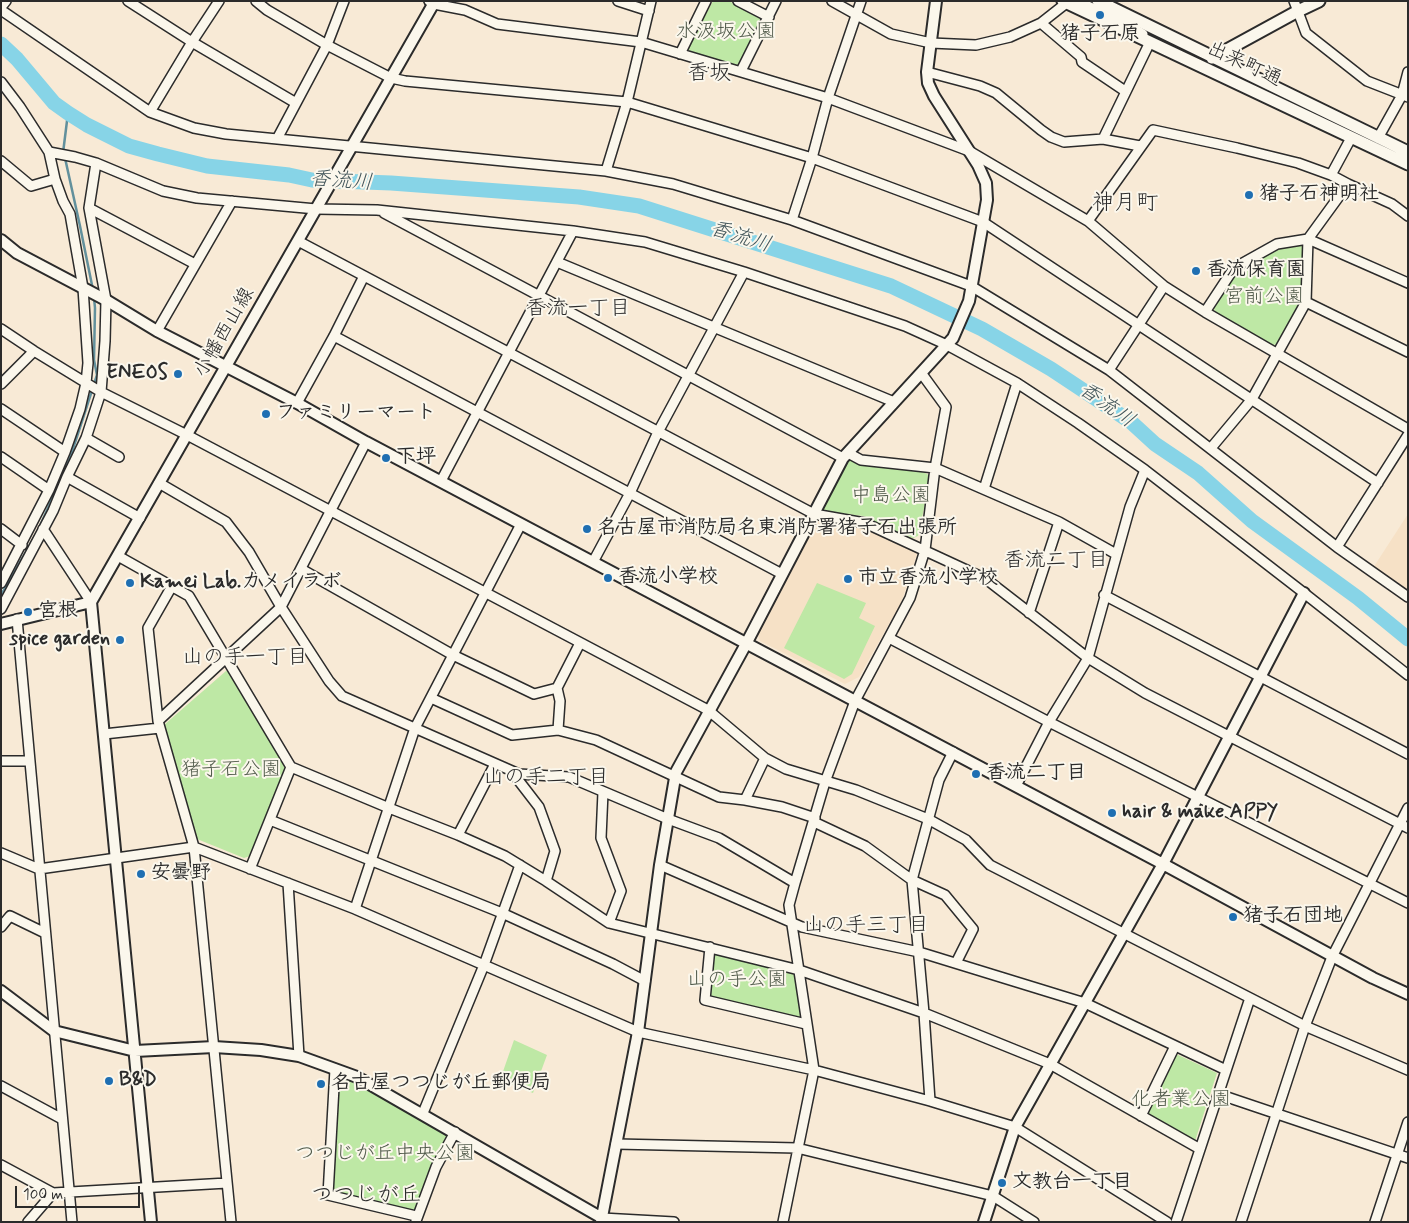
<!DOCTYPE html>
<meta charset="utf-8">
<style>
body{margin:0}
#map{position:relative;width:1409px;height:1223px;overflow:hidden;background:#f8ead6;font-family:Mynerve,sans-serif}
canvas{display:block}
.frame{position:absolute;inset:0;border:2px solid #2b2b2b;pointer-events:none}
.scale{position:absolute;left:15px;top:1186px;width:125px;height:22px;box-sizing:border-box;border:2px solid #2b2b2b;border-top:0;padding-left:6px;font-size:15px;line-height:18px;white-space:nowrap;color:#2b2b2b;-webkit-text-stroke:4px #fbf7ec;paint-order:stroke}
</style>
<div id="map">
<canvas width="1409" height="1223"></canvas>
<div class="frame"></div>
<div class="scale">100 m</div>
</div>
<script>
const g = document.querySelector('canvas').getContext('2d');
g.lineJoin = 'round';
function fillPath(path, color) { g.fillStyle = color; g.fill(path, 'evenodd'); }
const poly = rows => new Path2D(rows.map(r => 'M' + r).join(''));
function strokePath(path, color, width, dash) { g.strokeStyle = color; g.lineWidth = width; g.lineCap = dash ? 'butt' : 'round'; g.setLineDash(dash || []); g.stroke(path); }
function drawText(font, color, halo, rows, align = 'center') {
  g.font = font + ' Mynerve,"Klee One",sans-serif'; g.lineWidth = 4; g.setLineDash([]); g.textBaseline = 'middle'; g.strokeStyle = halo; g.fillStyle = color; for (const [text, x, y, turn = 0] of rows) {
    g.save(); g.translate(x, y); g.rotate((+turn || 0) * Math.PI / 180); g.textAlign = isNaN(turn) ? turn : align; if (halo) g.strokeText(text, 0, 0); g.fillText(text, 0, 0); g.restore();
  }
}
const built = poly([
 [1408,514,1408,592,1373,568],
 [819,519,867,527,914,548,917,554,901,603,859,677,845,684,760,641,757,633]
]);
const green = poly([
 [713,1,729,1,763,19,741,63,736,65,690,52,688,47],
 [1300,245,1304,247,1302,302,1278,344,1273,345,1216,313,1213,307,1238,271,1276,249],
 [847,458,860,464,923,472,931,476,918,536,913,538,902,534,863,516,824,511,824,505],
 [817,583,866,603,859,618,875,626,852,674,844,679,784,648],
 [226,671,233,672,287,768,250,856,244,858,197,839,164,725],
 [717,952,789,971,795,976,802,1014,799,1018,709,997,714,954],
 [514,1040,547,1055,533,1093,500,1080],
 [1176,1054,1217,1073,1195,1141,1192,1142,1148,1114],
 [335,1069,455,1132,416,1216,328,1195]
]);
const stream = poly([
 [63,153,68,113],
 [65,158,80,226,93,290],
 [40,526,70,458,97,375,94,360,95,308,94,298],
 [1,595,38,531]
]);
const river = poly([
 [1,44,17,59,54,103,68,113,87,125,129,146,158,154,207,166,289,175,312,180,391,183,579,197,639,206,891,286,982,329,1051,369,1131,422,1155,444,1198,473,1252,521,1358,598,1408,639]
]);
const minor = poly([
 [128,1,192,42,296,103],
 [256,1,267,10,327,45,391,78,405,81,627,102,812,158,983,222,1378,483],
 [429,1,434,4,465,10,497,24,641,42,828,98,969,151,1088,221,1164,286,1205,312,1408,429],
 [618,1,649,11],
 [738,1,769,17],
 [832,1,891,34,931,43,976,45,1010,37,1041,23,1069,1],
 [1077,1,1125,23,1143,34],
 [1294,1,1306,33,1367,81,1408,97],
 [1,7,6,1],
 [1,10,150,112,194,128,226,134,606,171,673,184,792,220,971,286,1109,370,1337,547,1408,597],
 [1041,23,1081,57,1082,62,1125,91],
 [680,54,706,1],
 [741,71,776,1],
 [927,72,980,86,996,93,1041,130,1051,137,1064,142,1103,139,1140,146],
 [1,82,20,107,49,152,55,179,63,201,70,214,83,288,88,363,86,383,80,409,65,452,49,490,1,583],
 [150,112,192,42,219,1],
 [1378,138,1402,95,1408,72],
 [277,139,327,45,344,1],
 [1103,139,1150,42],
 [49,152,75,157,96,163,163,191,197,198,316,209,377,210,573,231,645,242,744,272,905,326,947,345,1017,383,1078,423,1145,470,1304,593,1408,675],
 [1,161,31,186,55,179],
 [606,171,627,102,651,1],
 [1331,175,1351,138],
 [89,208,195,264],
 [384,213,843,458],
 [792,220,812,158,828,98,861,1],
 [1088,221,1153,130,1237,148,1298,163,1331,175,1348,184,1392,204,1408,216],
 [298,241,814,514,865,523,986,579,1088,658,1145,693,1408,828],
 [557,262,894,402],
 [1306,302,1408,352],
 [1205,312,1234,268,1277,244,1308,239,1408,283],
 [1,329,34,351,101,392,187,435,708,710,765,758,786,769,856,790,928,819,966,840,990,865,1305,1026,1408,1070],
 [157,331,232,201],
 [334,336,782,574],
 [1109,370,1164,286],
 [1,384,34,351],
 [297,403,334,336,364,276],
 [1,409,65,452],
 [86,438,119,457],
 [1211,448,1252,399,1306,302,1308,239,1348,184],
 [848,453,861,460,935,468,1059,522,1116,554],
 [1,457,49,490],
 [67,477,140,518],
 [441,481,573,231],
 [159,483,226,522,249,552,281,607,329,681,342,696,519,774,569,777,668,819,719,838,795,883],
 [984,489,1017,383],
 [1,529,22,545],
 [43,529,91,602],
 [1337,547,1408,435],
 [118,556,189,596,291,767,389,808,458,835,505,856,546,881,609,923,799,970,924,1013,1050,1064,1200,1149],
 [593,562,630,493,658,432,744,272],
 [301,569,453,655,534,694,557,688],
 [172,586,148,628,158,721,194,847,231,1222],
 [1104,595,1408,754],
 [1,609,53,511,67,477,86,438,101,392,105,341,106,300,89,208,96,163],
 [1029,613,1059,522],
 [17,619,72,1222],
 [889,638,1049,722,1408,903],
 [431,698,512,735,558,730,596,740,719,797,745,800,782,807,815,818],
 [158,721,281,607,366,442],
 [558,730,560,701,557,688,580,643],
 [104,734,160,728],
 [1,761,29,761],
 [512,772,539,807,555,851,546,881],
 [1016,786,1049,722,1088,658,1130,507,1145,470],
 [603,792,601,838,621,891,609,923],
 [745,800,765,758],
 [270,820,502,913,613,964,645,981],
 [814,822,865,846,912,880,945,895,973,929,956,963],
 [458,835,495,764],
 [1,853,39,869,194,847,355,909,638,1032,814,1070,930,1101,1015,1127,1167,1222],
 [660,865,802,927,919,952,1085,1003,1226,1070],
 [250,869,291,767],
 [288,883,299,1056],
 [355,909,415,728,521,524],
 [1,927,10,916,45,933],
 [710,947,705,1000,806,1024],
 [335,1069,328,1195,416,1216],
 [1,1086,62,1119],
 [1218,1094,1408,1158],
 [930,1101,924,1013,912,880,939,780,953,752],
 [423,1113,484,965,520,865],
 [1141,1116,1175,1046],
 [616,1144,797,1148,993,1196,1034,1222],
 [1,1165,53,1193,227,1183],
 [602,1218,674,1222],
 [416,1221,436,1167,455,1132],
 [28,1222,53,1193],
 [783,1222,814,1070,789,905,795,883,825,782,855,701,910,598,925,550,935,468,946,407,922,374],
 [1176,1222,1250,998],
 [1241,1222,1305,1026,1332,957,1408,808],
 [1375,1222,1408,1122]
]);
const tertiary = poly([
 [1,240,17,253,106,300,157,331,297,403,366,442,1163,864,1373,978,1408,994],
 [91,602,151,1222],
 [1,624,91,602,435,1],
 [1,991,54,1031,135,1051,214,1047,261,1050,299,1056,357,1077,602,1218],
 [601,1222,638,1032,660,865,676,772,746,644,843,458,953,338,969,301,987,200,986,183,978,165,934,96,928,83,927,72,936,1],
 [984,1222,1015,1127,1163,864,1304,593]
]);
const secondary = poly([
 [1063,1,1408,164],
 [1098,1,1408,152],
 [1212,58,1298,11,1319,1]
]);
const markers = [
 [1100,15,5,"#1f6fb2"],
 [1249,195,5,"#1f6fb2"],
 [1196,271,5,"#1f6fb2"],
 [178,374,5,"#1f6fb2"],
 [266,414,5,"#1f6fb2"],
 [386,458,5,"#1f6fb2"],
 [587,529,5,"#1f6fb2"],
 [608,578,5,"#1f6fb2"],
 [848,579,5,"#1f6fb2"],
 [130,583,5,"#1f6fb2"],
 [28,612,5,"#1f6fb2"],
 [120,640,5,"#1f6fb2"],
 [976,774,5,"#1f6fb2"],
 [1112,813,5,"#1f6fb2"],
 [141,874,5,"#1f6fb2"],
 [1233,917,5,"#1f6fb2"],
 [109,1081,5,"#1f6fb2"],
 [321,1084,5,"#1f6fb2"],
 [1002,1183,5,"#1f6fb2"]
];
const parkNames = [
 ["水汲坂公園",726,33],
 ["宮前公園",1264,298],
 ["中島公園",891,497],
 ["猪子石公園",231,771],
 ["山の手公園",737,981],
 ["化者業公園",1181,1101],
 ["つつじが丘中央公園",385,1155]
];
const poiNames = [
 ["猪子石原",1100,35,"center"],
 ["猪子石神明社",1259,195],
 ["香流保育園",1206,271],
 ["ENEOS",168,374,"right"],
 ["ファミリーマート",276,414],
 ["下坪",396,458],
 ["名古屋市消防局名東消防署猪子石出張所",597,529],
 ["香流小学校",618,578],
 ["市立香流小学校",858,579],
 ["Kamei Lab.カメイラボ",140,583],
 ["宮根",38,612],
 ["spice garden",110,640,"right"],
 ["香流二丁目",986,774],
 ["hair & make APPY",1122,813],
 ["安曇野",151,874],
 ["猪子石団地",1243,917],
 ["B&D",119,1081],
 ["名古屋つつじが丘郵便局",331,1084],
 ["文教台一丁目",1012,1183]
];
const streetNames = [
 ["出来町通",1244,65,25],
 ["小幡西山線",225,333,-60]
];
const waterNames = [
 ["香流川",341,182,4],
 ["香流川",740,238,17],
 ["香流川",1106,406,35]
];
const neighbourhoodNames = [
 ["香流一丁目",578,310],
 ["香流二丁目",1056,562],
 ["山の手一丁目",245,659],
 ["山の手二丁目",546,779],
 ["山の手三丁目",866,927]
];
const quarterNames = [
 ["香坂",709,74],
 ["神月町",1125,204],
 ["つつじが丘",366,1196]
];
fillPath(built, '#f6e1c6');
fillPath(green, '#bee8a5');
strokePath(stream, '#62909c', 2.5);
strokePath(river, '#87d4e7', 15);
strokePath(minor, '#2b2b2b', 12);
strokePath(tertiary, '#2b2b2b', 14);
strokePath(secondary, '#2b2b2b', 15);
strokePath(minor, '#fbf7ec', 9);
strokePath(tertiary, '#fbf7ec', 10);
strokePath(secondary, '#fbf7ec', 11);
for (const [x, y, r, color] of markers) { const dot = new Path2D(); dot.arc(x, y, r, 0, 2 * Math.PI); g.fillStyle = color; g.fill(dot); strokePath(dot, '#fbf7ec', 2); }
drawText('20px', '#505a4a', '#fbf7ec', parkNames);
drawText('bold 20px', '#2b2b2b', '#fbf7ec', poiNames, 'left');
drawText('20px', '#2b2b2b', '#fbf7ec', streetNames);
drawText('italic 21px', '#42555a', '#fbf7ec', waterNames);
drawText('21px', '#2b2b2b', '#fbf7ec', neighbourhoodNames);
drawText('22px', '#2b2b2b', '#fbf7ec', quarterNames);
</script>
